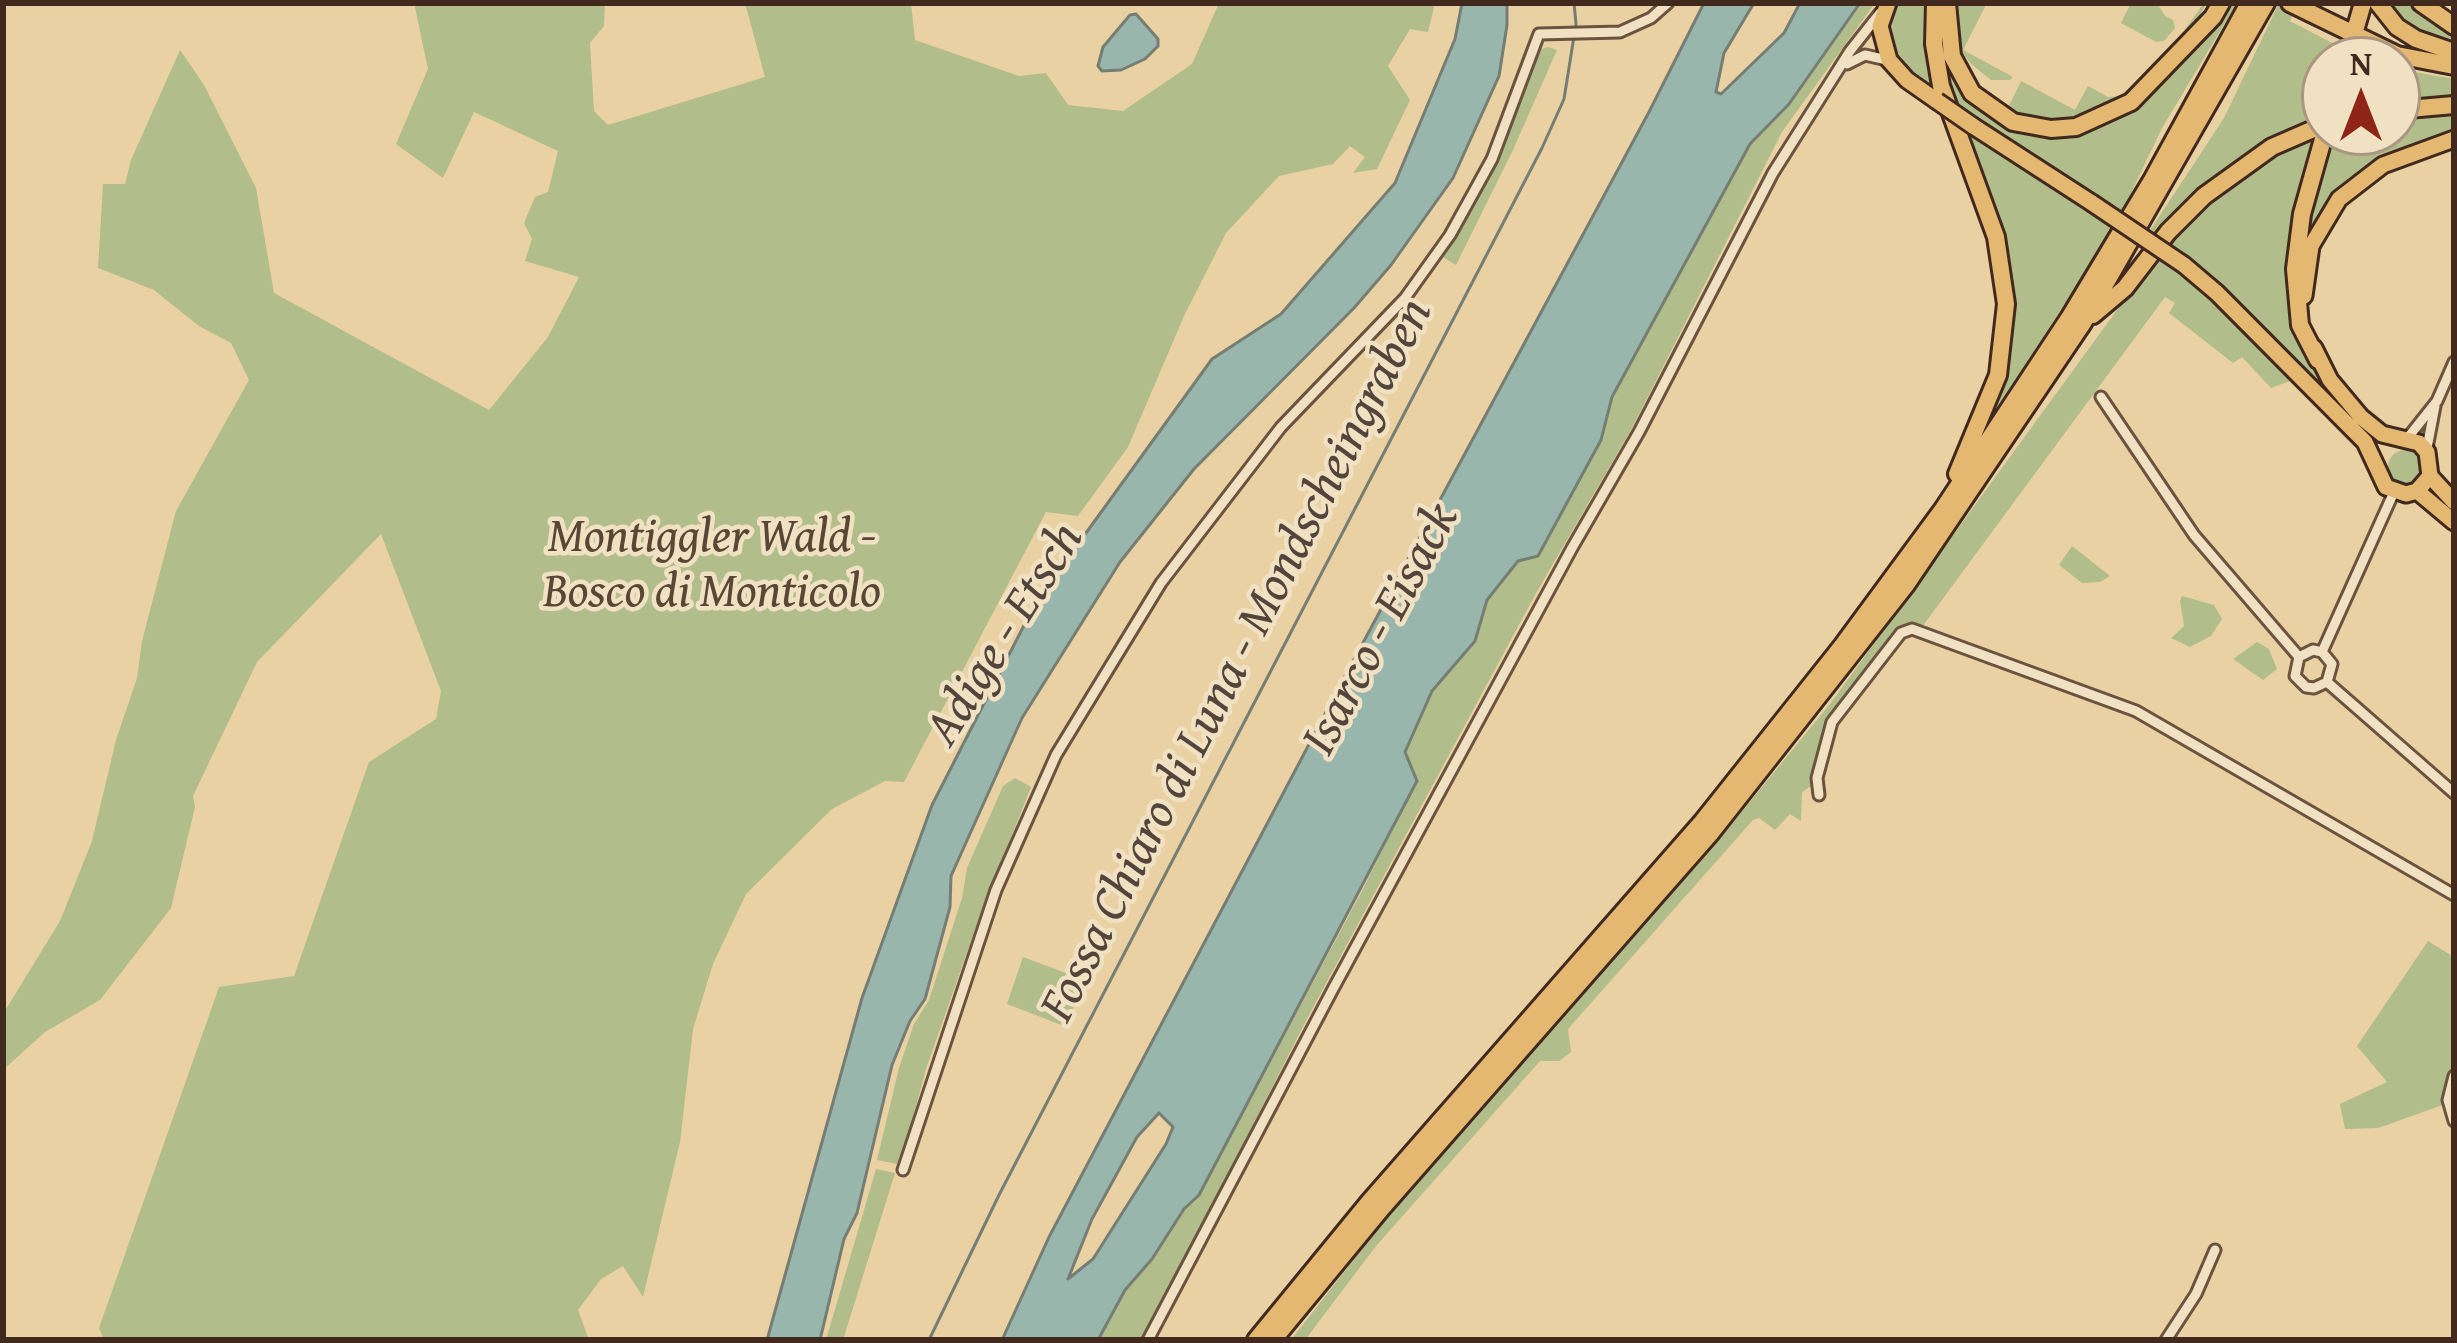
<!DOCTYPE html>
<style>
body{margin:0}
#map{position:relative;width:2457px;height:1343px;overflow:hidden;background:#ead1a3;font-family:"Gentium Book Plus",serif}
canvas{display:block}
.frame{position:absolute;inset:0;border:6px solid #41291e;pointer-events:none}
.north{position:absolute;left:2301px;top:36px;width:120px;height:120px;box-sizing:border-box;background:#f1e1c3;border:3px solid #ab9781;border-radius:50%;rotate:0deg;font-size:33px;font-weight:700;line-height:48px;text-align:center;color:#41291e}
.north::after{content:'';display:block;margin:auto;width:42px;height:54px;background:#8f2418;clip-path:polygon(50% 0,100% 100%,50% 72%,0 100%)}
</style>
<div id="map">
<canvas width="2457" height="1343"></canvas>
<div class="frame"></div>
<div class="north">N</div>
</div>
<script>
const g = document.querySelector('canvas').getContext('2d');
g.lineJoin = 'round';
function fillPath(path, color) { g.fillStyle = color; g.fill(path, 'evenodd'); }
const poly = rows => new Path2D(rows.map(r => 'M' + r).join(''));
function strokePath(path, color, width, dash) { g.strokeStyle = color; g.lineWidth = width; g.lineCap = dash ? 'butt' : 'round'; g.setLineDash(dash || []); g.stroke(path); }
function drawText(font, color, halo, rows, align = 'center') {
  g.font = font + ' "Gentium Book Plus",serif'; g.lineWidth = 9; g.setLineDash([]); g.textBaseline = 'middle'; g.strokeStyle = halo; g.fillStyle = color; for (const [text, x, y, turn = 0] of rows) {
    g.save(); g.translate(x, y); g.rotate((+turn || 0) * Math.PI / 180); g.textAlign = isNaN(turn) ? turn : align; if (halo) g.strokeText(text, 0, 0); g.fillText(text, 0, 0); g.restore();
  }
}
const green = poly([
 [414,3,605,3,604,26,590,43,594,111,608,125,765,77,745,3,911,3,915,40,1019,76,1046,73,1068,105,1123,111,1192,64,1219,3,1435,3,1428,32,1410,29,1388,66,1410,100,1377,169,1353,173,1365,157,1350,146,1333,164,1279,176,1226,233,1184,316,1128,447,1078,516,1046,512,904,782,885,781,832,809,746,894,713,964,693,1029,680,1142,643,1297,623,1266,601,1279,578,1310,589,1340,104,1340,99,1328,219,987,294,976,369,762,436,719,441,691,381,534,257,662,193,796,195,807,171,908,100,1000,45,1032,3,1070,3,1014,60,921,92,841,116,740,137,678,142,641,176,511,249,380,231,343,199,326,154,290,98,268,103,184,125,184,131,160,180,50,204,85,256,188,274,293,489,410,548,337,579,277,525,261,532,239,524,223,535,197,548,192,558,151,474,112,443,178,396,144,428,69],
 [1860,3,1875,3,1782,132,1632,428,1535,595,1309,1015,1143,1340,1098,1340,1125,1290,1152,1259,1184,1208,1199,1195,1362,891,1417,781,1405,752,1432,691,1475,641,1487,601,1601,440,1612,397,1750,144,1789,103],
 [1896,3,1930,3,1942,97,1906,74,1891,50,1889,29],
 [1944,3,1957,78,2030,130,2131,106,2214,29,2228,3,2237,3,2162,128,2120,216,1981,436,2011,304,1951,102,1939,48],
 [1963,110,2093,198,2093,199,2084,210,1970,132],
 [1951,3,1987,3,1963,50,2013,77,2010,80,1991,80,1970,63,1952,37],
 [2131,3,2157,3,2165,16,2173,20,2175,28,2164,41,2156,42,2121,23],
 [2204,3,2207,3,2181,45,2123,101,2084,119,2033,122,1990,104,1974,82,1994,102,2008,108,2021,81,2075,110,2088,86,2108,97,2120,96,2168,53],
 [2279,3,2297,3,2290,21,2342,48,2339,60,2325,60,2325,118,2271,142,2211,179,2156,238,2149,232,2224,118],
 [2384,3,2417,3,2454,29,2454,45,2424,35],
 [1548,47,1557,50,1513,150,1456,265,1443,257,1497,159,1539,50],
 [2397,69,2454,79,2454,99,2397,105],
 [2454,108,2454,133,2329,203,2307,237,2309,205,2331,132,2397,132,2397,116],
 [2320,132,2296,291,2316,363,2382,438,2374,449,2207,291,2295,379,2271,388,2242,357,2233,363,2169,313,2175,303,2165,297,1922,627,1912,624,1899,630,1827,722,1820,740,1813,785,1802,792,1801,821,1790,814,1775,830,1759,818,1753,820,1568,1029,1571,1052,1559,1061,1540,1061,1376,1246,1305,1340,1291,1340,1387,1217,1707,854,1830,704,2176,229,2247,167],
 '2388 467a17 17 0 1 1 34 0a17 17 0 1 1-34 0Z',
 [2072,546,2110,576,2100,582,2082,583,2059,565],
 [2182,596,2214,605,2222,619,2211,636,2190,647,2171,638,2184,626,2180,601],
 [2257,642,2269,649,2277,669,2263,680,2233,659],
 [1015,778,1031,787,979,918,926,1069,909,1132,897,1164,877,1160,899,1068,914,1024,929,1000,962,898,967,868,1003,786],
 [2428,941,2454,957,2454,1101,2378,1128,2345,1129,2340,1104,2387,1082,2357,1046],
 [1023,957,1087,981,1064,1026,1007,1004],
 [876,1169,895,1173,843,1340,826,1340]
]);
const water = poly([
 [1462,3,1507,3,1507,25,1499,76,1453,178,1391,265,1354,308,1194,469,1120,562,1022,718,951,876,950,907,925,999,910,1021,892,1065,857,1213,844,1239,820,1340,767,1340,862,998,932,805,1036,602,1212,359,1281,314,1395,183,1455,39,1462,3],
 [1704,3,1754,3,1724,53,1716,92,1721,94,1784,33,1800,3,1860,3,1789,104,1750,144,1612,397,1601,440,1538,556,1518,561,1487,600,1475,641,1432,691,1405,752,1417,781,1199,1195,1184,1209,1152,1259,1125,1290,1098,1340,1002,1340,1049,1237,1344,678,1649,112,1704,3],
 [1159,1113,1173,1127,1166,1144,1093,1259,1068,1279,1092,1219,1137,1137,1159,1113],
 [1136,14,1158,39,1158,46,1145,59,1121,70,1102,71,1098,66,1103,47,1130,15,1136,14]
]);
const stream = poly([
 [929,1340,999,1195,1542,148,1564,99,1576,24,1574,3]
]);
const minor = poly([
 [1847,64,1865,55,1887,60],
 [2101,397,2194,535,2299,657],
 [2406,440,2437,401,2454,362],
 [2427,448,2435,406],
 [2322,652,2394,492],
 [2322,652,2313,650,2299,657,2295,676,2306,687,2314,688,2327,682],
 [2322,652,2332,664,2327,682],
 [2327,682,2454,793],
 [1819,795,1817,778,1832,722,1901,633,1912,629,2136,711,2454,895],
 [2454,1076,2448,1100,2454,1121],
 [903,1170,996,890,1056,755,1161,583,1281,427,1405,298,1450,235,1492,159,1539,34,1620,32,1651,18,1668,3],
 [1148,1340,1333,989,1572,548,1639,432,1773,173,1850,51,1880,13],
 [2166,1340,2196,1294,2215,1250]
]);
const primary = poly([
 [1888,3,1880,26,1889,60,1907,80,1937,101],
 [1973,126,2092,203],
 [2184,265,2217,293,2365,442,2386,487,2406,494,2417,491,2430,476],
 [2304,296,2311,246,2339,199,2383,165,2454,139],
 [2314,348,2330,380,2361,417,2382,434,2419,443,2427,452,2430,476,2454,502],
 [2417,491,2454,522]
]);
const motorway = poly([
 [1935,3,1934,44,1941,86,1996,237,2006,304,1998,375,1957,474],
 [1947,3,1952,56,1972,93,2013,122,2051,129,2076,127,2131,102,2213,17,2221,3],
 [2290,3,2397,55,2454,66],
 [2378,3,2397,27,2416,39,2454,52],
 [2421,3,2454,26],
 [2356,27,2363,3],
 [2346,60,2348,54],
 [2397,110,2454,105],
 [2093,315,2125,288,2168,232,2204,196,2272,147,2325,124],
 [2318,360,2300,325,2295,269,2302,214,2325,132],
 [1256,1340,1369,1202,1702,822,1842,646,1943,509,2069,318,2152,180,2249,3],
 [1273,1340,1382,1208,1710,834,1906,585,2083,323,2266,3]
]);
const primaryBridge = poly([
 [1937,101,1973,126],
 [2092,203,2184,265]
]);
const parkNames = [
 ["Montiggler Wald -",712,539],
 ["Bosco di Monticolo",712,594]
];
const waterNames = [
 ["Isarco - Eisack",1382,630,-62],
 ["Adige - Etsch",1006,635,-58],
 ["Fossa Chiaro di Luna - Mondscheingraben",1238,661,-63]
];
fillPath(green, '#b1bd8a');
fillPath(water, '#99b6ad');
strokePath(water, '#767e74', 3);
strokePath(stream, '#767e74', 3);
strokePath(minor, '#6b533f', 15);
strokePath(primary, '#41291e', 21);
strokePath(motorway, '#41291e', 22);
strokePath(minor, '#f1e1c3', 9);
strokePath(primary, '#e5b872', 15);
strokePath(motorway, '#e5b872', 16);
strokePath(primaryBridge, '#41291e', 21, []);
strokePath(primaryBridge, '#e5b872', 15);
drawText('italic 48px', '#574734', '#f1e1c3', parkNames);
drawText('italic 51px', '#53453b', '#f1e1c3', waterNames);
</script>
